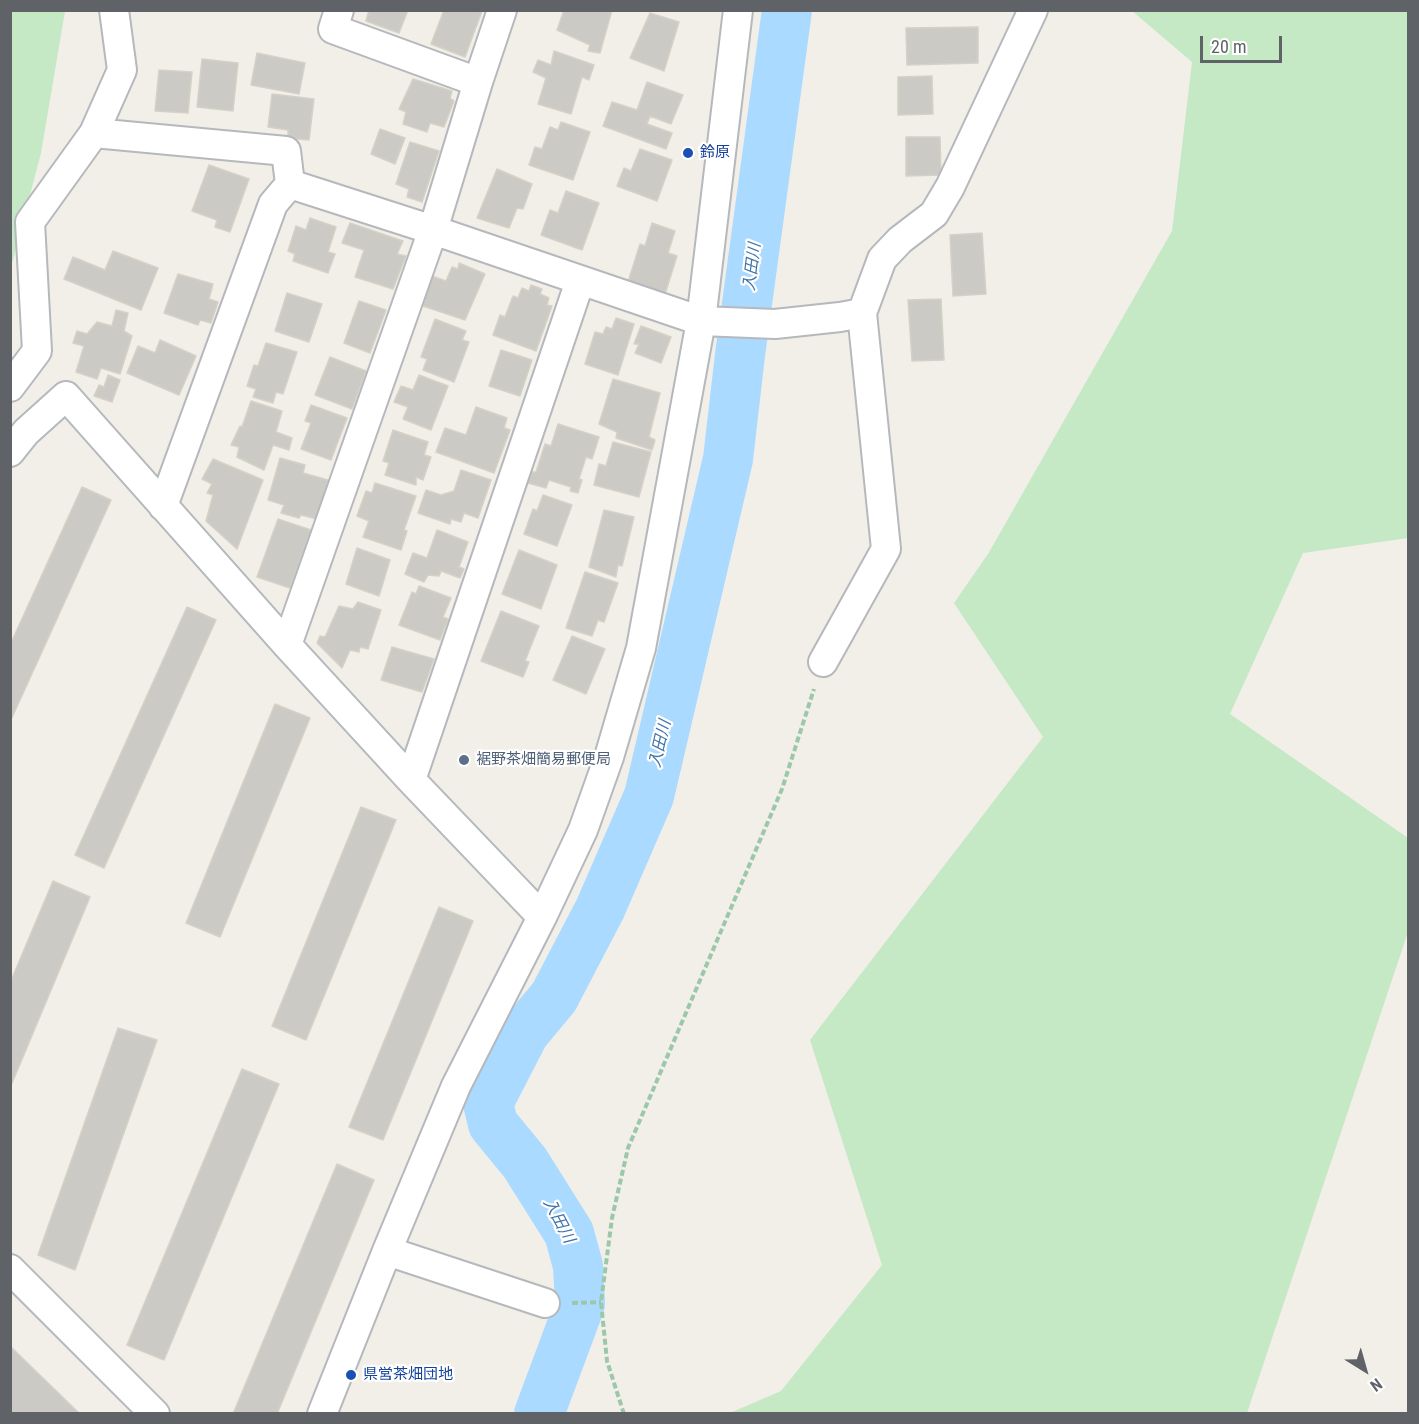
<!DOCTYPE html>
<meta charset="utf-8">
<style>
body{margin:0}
#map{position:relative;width:1419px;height:1424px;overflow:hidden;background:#f1efe8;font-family:"Roboto Condensed",sans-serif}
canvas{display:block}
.frame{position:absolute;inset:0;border:12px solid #5f6368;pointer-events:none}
.north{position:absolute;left:1335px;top:1340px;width:60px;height:60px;-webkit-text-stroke:4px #fff;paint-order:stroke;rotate:143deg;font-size:16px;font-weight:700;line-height:24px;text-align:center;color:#5f6368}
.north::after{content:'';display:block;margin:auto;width:21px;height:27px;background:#5f6368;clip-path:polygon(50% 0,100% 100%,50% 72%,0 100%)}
.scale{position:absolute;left:1200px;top:36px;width:82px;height:27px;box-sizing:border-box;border:3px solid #5f6368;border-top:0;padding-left:8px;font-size:18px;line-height:21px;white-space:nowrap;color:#5f6368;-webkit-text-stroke:4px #fff;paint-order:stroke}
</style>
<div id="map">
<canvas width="1419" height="1424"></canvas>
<div class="frame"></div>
<div class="north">N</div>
<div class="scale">20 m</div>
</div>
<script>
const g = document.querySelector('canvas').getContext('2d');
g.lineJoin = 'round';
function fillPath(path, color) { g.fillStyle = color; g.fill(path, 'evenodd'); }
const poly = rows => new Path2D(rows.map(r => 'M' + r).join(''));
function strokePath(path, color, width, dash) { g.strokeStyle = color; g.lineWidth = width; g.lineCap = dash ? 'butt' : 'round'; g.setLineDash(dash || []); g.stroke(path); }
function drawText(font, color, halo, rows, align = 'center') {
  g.font = font + ' "Roboto Condensed","Noto Sans JP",sans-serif'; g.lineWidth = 4.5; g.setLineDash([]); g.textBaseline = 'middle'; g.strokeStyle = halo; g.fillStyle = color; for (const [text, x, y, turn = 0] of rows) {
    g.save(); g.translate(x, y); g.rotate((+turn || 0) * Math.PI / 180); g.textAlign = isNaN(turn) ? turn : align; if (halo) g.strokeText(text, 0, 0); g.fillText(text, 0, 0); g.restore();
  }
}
const green = poly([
 [1131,10,1408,11,1408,538,1303,553,1230,714,1408,838,1408,932,1247,1413,730,1413,781,1391,882,1265,810,1040,1043,737,954,603,988,554,1172,231,1192,62],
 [11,11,65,11,41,153,11,267]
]);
const river = poly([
 [539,1414,580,1304,578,1266,569,1233,525,1163,493,1124,488,1103,524,1033,554,997,600,909,649,796,728,459,740,355,787,10]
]);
const building = poly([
 [369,10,408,10,399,33,366,21,369,10],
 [444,10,482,11,465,57,431,44,444,10],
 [564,10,612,10,600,53,588,51,590,45,557,30,564,10],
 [650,13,679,22,664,71,630,58,650,13],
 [978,27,978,63,907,65,906,28,978,27],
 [554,51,594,65,589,80,582,77,571,114,538,104,546,78,533,72,538,60,551,65,554,51],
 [257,53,305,63,299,94,251,85,257,53],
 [202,59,238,63,233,111,197,107,202,59],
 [159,70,192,72,188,113,155,111,159,70],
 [932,76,933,114,898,115,898,77,932,76],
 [413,79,452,91,450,98,454,101,444,127,430,123,427,132,403,124,406,112,399,109,413,79],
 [647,82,683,95,671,124,650,116,647,124,672,133,666,149,603,126,612,102,637,110,647,82],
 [272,94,314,99,309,140,288,138,288,130,268,127,272,94],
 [561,122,590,132,573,180,529,165,535,147,542,149,550,127,558,130,561,122],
 [380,129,405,138,395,164,371,154,380,129],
 [906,137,940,137,941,175,906,176,906,137],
 [410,142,439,151,422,202,407,197,409,189,396,184,410,142],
 [640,149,672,160,657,201,617,186,624,168,631,171,640,149],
 [209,165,249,179,230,232,215,227,217,220,192,211,209,165],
 [497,169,532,184,523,209,517,208,509,228,477,218,497,169],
 [566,191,599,203,582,250,541,235,550,210,558,213,566,191],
 [310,218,336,227,328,252,335,254,328,273,293,261,295,254,288,251,296,226,306,230,310,218],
 [350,223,403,241,397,254,406,256,393,289,355,277,364,250,342,243,350,223],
 [652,223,675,231,668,253,677,256,665,294,628,282,640,244,645,246,652,223],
 [982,233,986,294,953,296,950,235,982,233],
 [113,251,158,268,141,310,64,279,73,257,105,270,113,251],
 [459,263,485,274,465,320,423,306,432,276,446,281,452,267,458,269,459,263],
 [178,274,213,284,209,299,218,302,211,323,200,320,198,325,164,313,178,274],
 [531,285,542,289,540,294,549,298,547,305,552,306,536,351,493,335,500,315,505,317,513,296,518,298,522,288,529,291,531,285],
 [287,293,322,304,309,342,275,331,287,293],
 [941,299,944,360,912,361,908,300,941,299],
 [359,301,386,310,370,353,344,343,359,301],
 [116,310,128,313,124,331,132,336,120,374,101,368,97,379,76,372,84,346,73,343,77,331,87,334,97,322,112,326,116,310],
 [616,318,634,324,618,375,585,364,595,332,603,334,606,327,612,329,616,318],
 [435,319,466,331,462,340,469,342,454,382,423,370,427,359,421,357,435,319],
 [641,326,671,337,661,363,635,353,639,344,634,344,641,326],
 [160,340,196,356,179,395,127,373,138,346,155,353,160,340],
 [266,343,297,352,283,394,276,392,273,403,253,397,256,389,247,386,254,365,258,366,266,343],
 [501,350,532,360,520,396,489,386,501,350],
 [330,357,366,371,352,409,315,395,330,357],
 [108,375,120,380,112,402,94,396,99,385,104,387,108,375],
 [419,375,448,386,431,430,403,419,408,407,394,402,401,386,413,390,419,375],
 [613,379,660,393,649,437,655,440,652,450,616,438,617,432,599,424,613,379],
 [251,401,282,411,276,432,292,438,289,450,273,445,264,470,237,457,239,447,231,445,240,426,242,427,251,401],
 [311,405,347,418,331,460,301,449,311,423,305,421,311,405],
 [476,407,507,418,504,428,510,430,494,473,436,452,445,428,466,435,476,407],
 [558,424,599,437,592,459,586,457,579,479,582,480,578,493,570,491,571,487,549,480,546,488,528,483,532,472,536,472,545,444,551,446,558,424],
 [393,430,428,442,424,455,431,457,423,480,416,477,416,485,385,475,389,463,383,461,393,430],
 [613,442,651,452,639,497,594,485,599,464,606,466,613,442],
 [280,458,305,465,303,473,328,480,317,519,301,515,299,518,281,513,284,505,268,500,280,458],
 [213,459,263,480,237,549,206,521,213,495,207,493,212,484,202,479,213,459],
 [461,470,491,480,478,518,464,513,461,522,451,519,450,524,418,513,426,490,441,495,454,491,461,470],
 [375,483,416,496,404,530,407,531,401,550,363,537,369,521,357,516,366,491,372,493,375,483],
 [82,487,111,500,10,722,10,645,82,487],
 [543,495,572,505,557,546,524,534,533,509,537,511,543,495],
 [604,510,634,517,622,566,618,565,616,577,589,567,604,510],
 [278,519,311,530,290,588,257,577,278,519],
 [437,530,468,542,459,567,464,569,460,578,441,571,439,576,428,575,424,582,405,574,413,553,427,558,437,530],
 [357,548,390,560,379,596,346,584,357,548],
 [519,550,557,565,541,609,502,594,519,550],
 [585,572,618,583,604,622,598,620,592,636,566,628,585,572],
 [419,586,451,598,443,617,448,619,440,640,399,625,412,592,416,594,419,586],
 [358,602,381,610,368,649,360,647,359,652,350,650,342,668,317,643,320,636,325,637,339,606,353,609,358,602],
 [187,607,216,620,104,868,75,855,187,607],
 [501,611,539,626,525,661,529,662,523,677,481,661,501,611],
 [572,636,605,649,586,694,553,680,572,636],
 [392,647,434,659,422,692,381,680,392,647],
 [275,704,310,718,220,937,186,923,275,704],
 [361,807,396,820,306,1040,272,1026,361,807],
 [53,881,90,897,10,1088,10,983,53,881],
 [439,907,473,921,383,1140,349,1127,439,907],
 [118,1028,157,1040,75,1270,38,1255,118,1028],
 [242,1069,279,1084,164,1360,127,1345,242,1069],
 [337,1164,374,1180,277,1414,233,1414,337,1164],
 [10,1346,80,1414,10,1414,10,1346]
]);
const path = poly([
 [572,1303,601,1302],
 [624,1414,607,1361,601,1302,612,1218,628,1148,782,789,814,689]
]);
const minor = poly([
 [114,10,122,70,94,133,286,151,290,184],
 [339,10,333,29,478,82],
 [10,387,37,351,30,222,94,133],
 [10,452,26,432,66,396,287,645,411,780,542,917],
 [163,506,273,204,290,184,433,230,701,321,775,324,840,317,862,313],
 [287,645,433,230,478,82,502,10],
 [823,662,886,549,862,313,882,259,900,240,934,214,950,187,1033,10],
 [411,780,580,281],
 [387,1251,545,1303],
 [10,1269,155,1414],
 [322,1414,387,1251,456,1086,542,917,583,830,609,757,641,648,701,321,738,10]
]);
const markers = [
 [688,153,6,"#1a4fb4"],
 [464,760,6,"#5c6f8a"],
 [351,1375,6,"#1a4fb4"]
];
const transitNames = [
 ["鈴原",700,153],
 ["県営茶畑団地",363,1375]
];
const serviceNames = [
 ["裾野茶畑簡易郵便局",476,760]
];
const waterNames = [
 ["入田川",753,267,-83],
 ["入田川",661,744,-77],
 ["入田川",558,1221,62]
];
fillPath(green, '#c5e8c5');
strokePath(river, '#aadaff', 50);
fillPath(building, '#cccac5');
strokePath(building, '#d6d1c6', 1.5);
strokePath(minor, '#b5b8bc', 32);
strokePath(path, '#9cc7a9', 4, [6, 3]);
strokePath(minor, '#fff', 28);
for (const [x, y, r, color] of markers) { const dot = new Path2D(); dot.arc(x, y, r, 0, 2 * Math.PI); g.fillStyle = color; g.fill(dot); strokePath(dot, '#fff', 2); }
drawText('15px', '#164399', '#fff', transitNames, 'left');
drawText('15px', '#4e5e75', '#fff', serviceNames, 'left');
drawText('italic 16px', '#4174aa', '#fff', waterNames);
</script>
